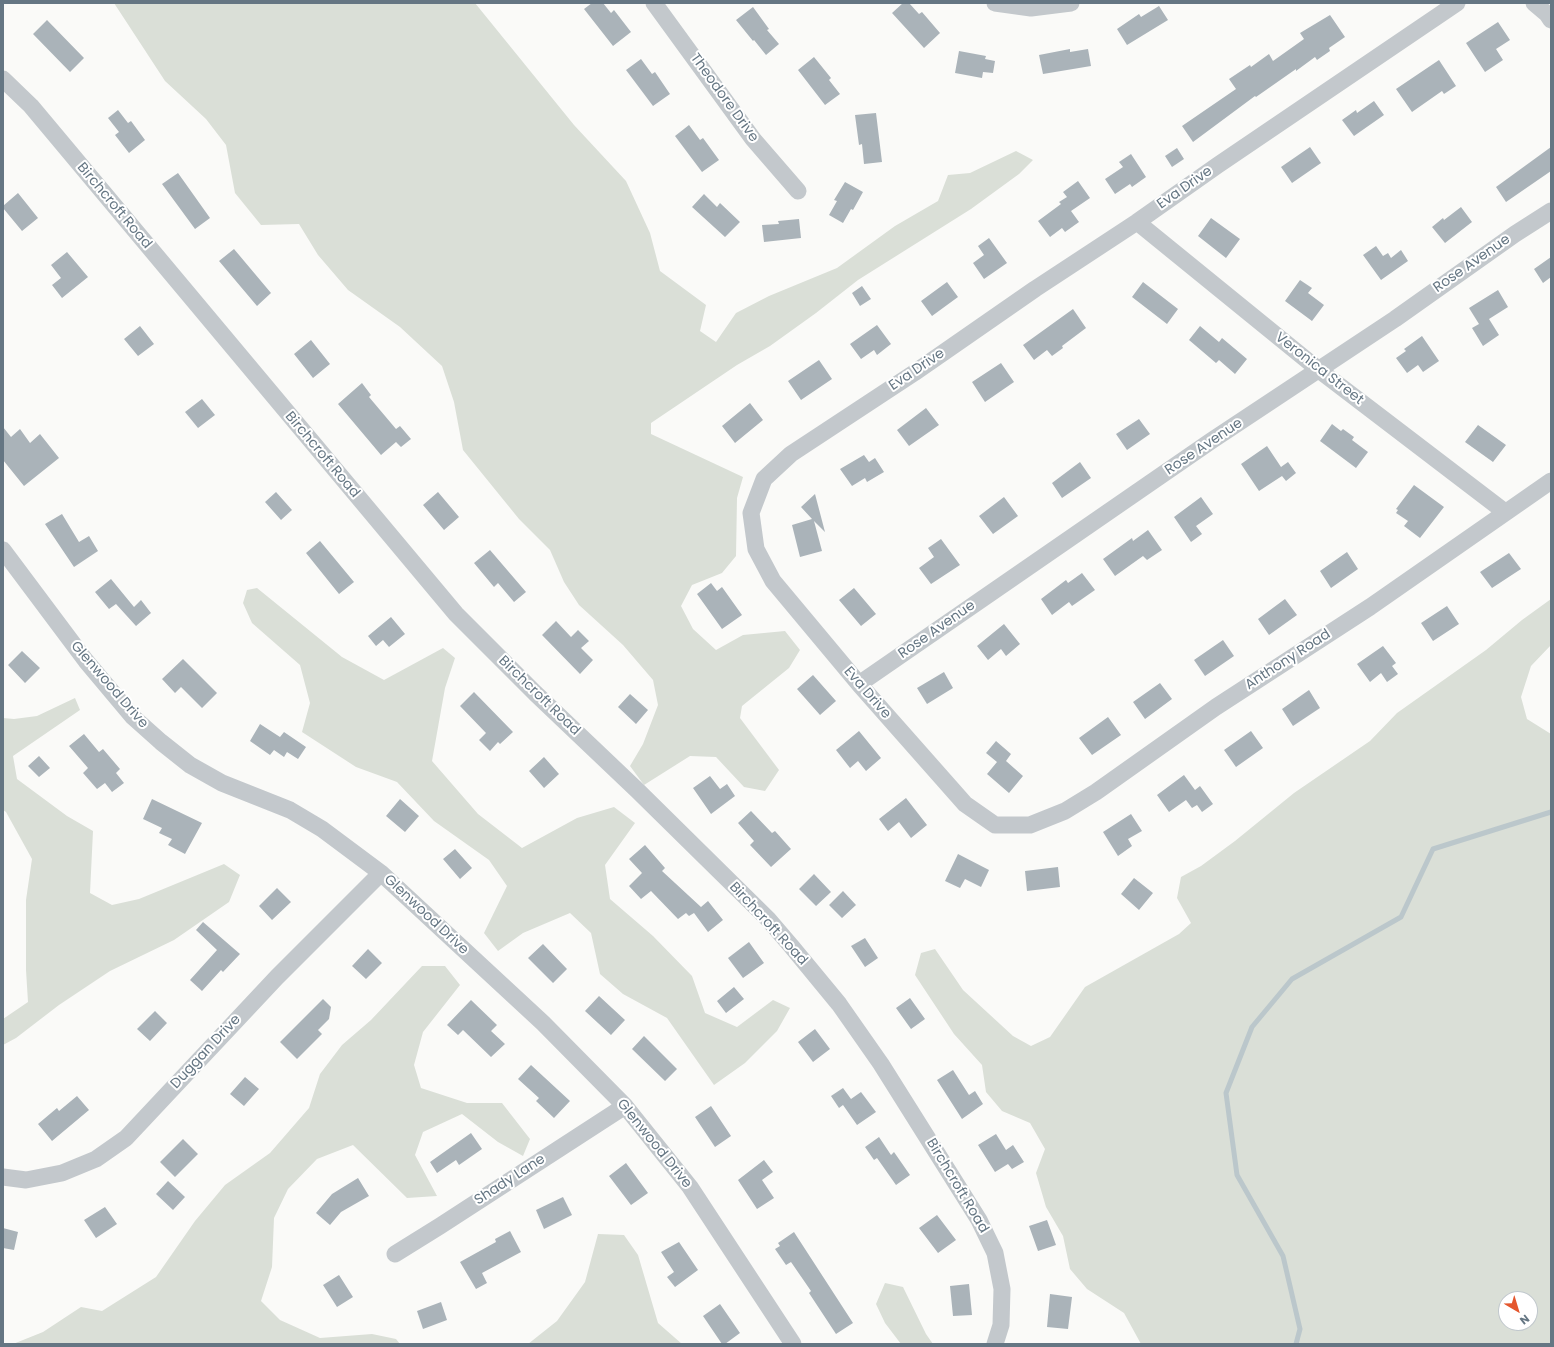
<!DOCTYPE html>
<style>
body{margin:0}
#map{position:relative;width:1554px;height:1347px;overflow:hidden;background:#fafaf8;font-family:Poppins,sans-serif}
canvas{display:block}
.frame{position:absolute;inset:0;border:4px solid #657683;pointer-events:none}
.north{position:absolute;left:1498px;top:1291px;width:40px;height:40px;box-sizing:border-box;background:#fff;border:1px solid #c1c8cd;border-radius:50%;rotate:142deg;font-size:11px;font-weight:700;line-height:16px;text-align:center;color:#657683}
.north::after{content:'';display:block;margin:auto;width:14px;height:18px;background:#e4572e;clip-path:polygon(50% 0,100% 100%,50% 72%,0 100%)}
</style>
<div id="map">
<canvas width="1554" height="1347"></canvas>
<div class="frame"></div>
<div class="north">N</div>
</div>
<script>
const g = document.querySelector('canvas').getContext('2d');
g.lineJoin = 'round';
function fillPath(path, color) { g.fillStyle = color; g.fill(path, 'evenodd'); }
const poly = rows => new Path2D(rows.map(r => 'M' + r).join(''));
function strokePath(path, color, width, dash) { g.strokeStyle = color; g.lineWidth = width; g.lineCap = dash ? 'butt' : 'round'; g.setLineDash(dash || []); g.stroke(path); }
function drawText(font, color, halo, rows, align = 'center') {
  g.font = font + ' Poppins,sans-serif'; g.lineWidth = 4; g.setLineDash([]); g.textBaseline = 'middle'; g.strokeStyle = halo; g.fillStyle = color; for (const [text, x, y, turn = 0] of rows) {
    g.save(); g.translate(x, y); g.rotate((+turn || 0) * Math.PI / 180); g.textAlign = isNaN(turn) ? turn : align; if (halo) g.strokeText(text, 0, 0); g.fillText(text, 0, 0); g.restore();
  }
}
const green = poly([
 [114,3,475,3,574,125,626,181,650,233,660,271,706,305,700,331,716,342,736,313,769,296,837,268,895,226,938,201,948,175,970,173,1016,151,1033,160,1019,174,971,209,858,280,816,313,770,346,737,365,651,423,651,434,743,477,737,498,736,556,722,573,692,585,681,606,693,629,716,650,743,635,785,631,800,650,789,668,742,706,740,718,779,770,765,791,744,787,716,757,690,756,644,785,630,766,643,744,658,705,653,680,623,645,579,605,564,582,550,550,519,519,463,450,454,402,442,366,400,327,348,290,318,255,299,224,261,225,235,193,226,145,206,119,165,81],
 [257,588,342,657,384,680,443,648,455,658,445,688,432,761,478,814,522,848,577,818,614,807,635,823,605,865,610,899,653,936,692,976,705,1013,737,1027,773,1000,790,1008,777,1031,745,1063,714,1085,667,1018,623,994,600,974,591,933,570,913,523,933,498,951,484,933,507,886,489,860,434,821,397,782,356,767,302,732,310,703,300,665,252,623,243,603,247,590],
 [1551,599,1551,645,1531,666,1521,697,1527,719,1551,734,1551,1344,1141,1344,1124,1313,1087,1289,1070,1269,1063,1236,1046,1207,1036,1173,1045,1149,1030,1123,1002,1111,986,1092,982,1065,954,1034,915,975,921,953,935,949,963,990,1013,1036,1031,1046,1050,1037,1085,987,1179,934,1191,923,1177,898,1181,877,1201,866,1235,841,1294,793,1370,741,1397,713,1486,650,1522,620],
 [1506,1299,1530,1299,1530,1323,1506,1323],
 [75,698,80,710,13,756,17,779,67,816,93,831,90,893,112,905,139,899,224,864,240,875,229,902,174,940,110,971,59,1005,16,1038,3,1045,3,1019,28,1002,26,970,26,900,32,859,6,812,3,810,3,718,14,719,37,716],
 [422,966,445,966,460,985,423,1032,414,1065,421,1088,467,1103,502,1103,530,1139,523,1156,498,1142,462,1114,423,1132,415,1155,437,1196,407,1198,353,1145,317,1159,288,1189,274,1218,272,1267,261,1301,280,1320,320,1338,372,1334,396,1339,400,1344,13,1344,43,1332,81,1307,102,1311,156,1277,195,1221,225,1185,270,1153,309,1108,320,1074,342,1045,371,1020],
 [598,1234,624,1235,638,1255,658,1323,682,1344,528,1344,557,1321,585,1282],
 [885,1283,903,1287,926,1334,933,1344,901,1344,885,1323,876,1304]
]);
const stream = poly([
 [1296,1344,1300,1329,1283,1256,1237,1175,1226,1093,1252,1027,1292,979,1401,917,1433,849,1551,812]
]);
const building = poly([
 [592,3,603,3,611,13,614,10,631,32,613,46,584,9],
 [903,3,909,3,919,14,922,12,940,33,924,48,892,13],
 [1159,6,1168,20,1127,45,1117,29,1139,14,1141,17],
 [753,7,769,29,767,30,779,44,766,55,754,40,753,41,736,20],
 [1330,15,1345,37,1329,48,1330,51,1317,60,1315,57,1296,71,1296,69,1256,97,1255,96,1193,142,1182,126,1236,89,1229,79,1250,65,1251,67,1269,54,1273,61,1304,39,1300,33],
 [47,20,84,58,70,72,33,34],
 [1498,22,1510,40,1496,49,1503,60,1485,72,1466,43],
 [1070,49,1070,52,1088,49,1091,66,1043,74,1039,55],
 [959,51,986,56,985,59,995,61,993,73,983,72,982,78,955,73],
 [814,57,831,78,829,80,840,94,825,105,798,70],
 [641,59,652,74,655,72,670,94,653,106,626,70],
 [1439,60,1456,86,1444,94,1442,91,1412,112,1396,89],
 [1374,101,1384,115,1354,136,1342,120,1356,110,1357,113],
 [118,110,128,123,131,121,145,140,129,153,115,135,119,132,108,118],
 [876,113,882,162,864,164,862,144,859,145,855,115],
 [689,125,700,140,703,138,719,160,702,172,675,136],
 [1310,147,1321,163,1292,183,1281,167],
 [1551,147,1551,171,1506,202,1496,187],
 [1177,148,1184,159,1172,167,1165,156],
 [1131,154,1146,177,1132,187,1130,184,1115,194,1105,179,1123,167,1119,162],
 [178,173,210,218,195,229,162,184],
 [1078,181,1090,198,1071,211,1079,222,1065,232,1062,228,1050,237,1038,221,1061,204,1059,202,1067,197,1063,192],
 [845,182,863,192,853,210,851,209,843,223,829,215,837,201,834,200],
 [18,193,38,218,22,231,3,208,3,206],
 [704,194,717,207,720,203,740,222,725,237,692,207],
 [1461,207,1472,222,1445,243,1432,227,1443,218,1444,220],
 [1211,218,1240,239,1226,258,1198,236],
 [799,219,801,238,764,242,762,225,779,224,778,221],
 [989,238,1007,263,984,279,973,263,984,255,978,246],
 [1376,246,1383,256,1388,253,1391,258,1401,250,1408,261,1381,280,1363,255],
 [234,249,271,293,257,306,219,261],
 [67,252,88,277,62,298,52,285,61,278,51,265],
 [1551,257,1551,277,1543,283,1534,269],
 [1300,280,1312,288,1308,293,1324,305,1312,321,1285,301],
 [947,282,958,297,932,316,921,301],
 [1143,282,1178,309,1167,324,1132,297],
 [862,286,871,299,860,306,852,293],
 [1498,290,1508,307,1489,319,1499,335,1483,346,1472,328,1479,324,1469,308],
 [1073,309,1086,328,1062,346,1063,348,1052,356,1047,350,1034,360,1023,345],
 [877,325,891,344,877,355,874,350,861,359,850,344],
 [140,326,154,344,138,356,124,339],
 [1200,326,1219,342,1222,338,1247,359,1235,374,1219,360,1216,363,1189,340],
 [1422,336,1439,361,1423,372,1418,365,1407,373,1396,358,1406,351,1404,349],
 [311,340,330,364,313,378,294,354],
 [819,360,832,379,801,400,788,381],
 [1001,363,1014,382,985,402,972,382],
 [362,383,371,395,369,397,396,429,400,426,411,439,401,447,396,442,381,455,338,404],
 [202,399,215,415,198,428,185,412],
 [750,403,763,420,735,443,722,426],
 [926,408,939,425,909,446,897,430],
 [1139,419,1150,434,1127,450,1116,434],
 [1332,424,1341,431,1343,429,1354,437,1352,440,1368,452,1356,468,1320,441],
 [1478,425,1506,445,1493,462,1465,442],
 [3,427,11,437,20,429,30,443,40,434,59,458,24,486,3,460],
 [1267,446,1281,467,1288,462,1296,473,1286,481,1282,476,1259,491,1241,464],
 [864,455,869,462,875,458,884,472,867,482,865,478,852,486,840,469],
 [1080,462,1091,478,1062,498,1052,483],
 [1414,485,1444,507,1420,538,1404,526,1408,521,1396,513,1398,510,1396,509],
 [276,492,292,510,281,520,265,502],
 [438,492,459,517,444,530,423,505],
 [815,494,825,532,814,521,822,551,800,557,792,525,812,519,801,507],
 [1004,497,1018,516,993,534,979,516],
 [1201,497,1213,514,1196,526,1202,534,1191,542,1174,517],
 [62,514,79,542,89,536,98,551,74,567,45,524],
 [1148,530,1162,550,1147,560,1143,556,1115,576,1103,559,1132,538,1133,541],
 [941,539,960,565,931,584,919,568,934,557,928,548],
 [320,541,354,582,339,594,306,553],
 [490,550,526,592,514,602,498,583,494,587,474,563],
 [1347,552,1358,569,1331,588,1320,571],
 [1509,553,1521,569,1492,588,1480,572],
 [1082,573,1095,590,1072,606,1069,602,1052,615,1041,599,1066,580,1068,583],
 [111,579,134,607,141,600,151,613,136,626,116,604,109,609,95,592],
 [711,583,717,591,722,587,742,615,722,629,697,594],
 [854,588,876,614,861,626,839,600],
 [1285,599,1297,615,1269,635,1258,619],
 [1447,606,1459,624,1433,641,1421,623],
 [391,617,405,634,389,647,383,640,376,646,368,636],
 [556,621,571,637,578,630,589,641,581,648,593,660,580,674,542,635],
 [1004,624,1020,644,1006,656,1001,649,988,660,977,646],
 [1223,640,1234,656,1205,676,1194,660],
 [1383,646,1396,663,1392,666,1398,674,1387,682,1381,673,1370,682,1357,664],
 [22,651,40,668,25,683,8,665],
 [183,659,217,693,202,708,181,687,175,693,162,679],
 [944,672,953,688,927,704,917,688],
 [813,675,836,701,820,715,797,689],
 [1160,683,1172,699,1145,719,1133,702],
 [1309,690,1320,708,1293,726,1282,709],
 [474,692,513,732,500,744,498,742,490,751,479,740,486,733,460,706],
 [630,694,648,710,636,724,618,707],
 [1108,717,1121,735,1092,755,1079,738],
 [260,724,280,737,284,732,306,747,298,759,287,752,284,757,274,750,270,755,250,741],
 [859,731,881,758,866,771,858,761,850,768,836,750],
 [1251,731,1263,748,1236,767,1224,750],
 [84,734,99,752,103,749,120,769,116,773,124,783,112,792,105,783,97,789,83,773,88,768,69,746],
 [996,741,1011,754,1006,761,1023,776,1009,793,987,774,997,762,986,753],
 [39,756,50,768,39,777,28,766],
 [544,757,559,774,544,788,529,771],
 [1184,775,1195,790,1200,786,1213,804,1202,812,1197,805,1192,808,1186,800,1169,812,1157,795],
 [710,776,720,789,727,784,735,796,711,814,693,788],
 [906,798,927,825,911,838,899,822,888,831,879,819],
 [152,799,202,823,185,854,168,845,172,839,159,833,162,828,143,819],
 [400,799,419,816,405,832,386,816],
 [751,811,772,833,775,831,791,849,771,867,750,845,754,841,738,823],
 [1131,814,1142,831,1128,839,1132,846,1118,856,1103,832],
 [645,845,665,868,662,871,701,907,708,901,723,920,708,932,694,913,689,916,686,913,678,919,651,891,641,899,629,886,642,873,629,859],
 [455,849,472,868,460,879,443,859],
 [958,854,989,870,981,887,965,879,960,888,945,881],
 [1058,867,1060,887,1027,891,1025,871],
 [814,874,831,892,816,906,799,889],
 [1134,878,1153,893,1139,910,1121,894],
 [277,888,291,902,272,920,259,906],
 [843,891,856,905,842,918,829,905],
 [203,922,240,954,223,972,221,970,202,991,190,980,217,950,196,930],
 [865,938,878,958,865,967,851,946],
 [749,942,764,963,743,978,728,958],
 [543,944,567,969,553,983,528,958],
 [368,949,382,963,366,979,352,966],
 [734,987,744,999,726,1013,717,1001],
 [599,996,625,1020,611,1035,585,1011],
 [910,998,925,1019,911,1029,896,1008],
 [323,999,331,1007,329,1019,318,1030,322,1034,297,1059,280,1042],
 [471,1000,497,1025,491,1031,505,1044,491,1057,463,1030,458,1035,447,1025],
 [155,1011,167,1023,150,1041,137,1029],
 [815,1029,830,1049,813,1062,798,1042],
 [644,1036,677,1069,665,1081,632,1049],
 [531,1065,570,1101,554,1118,536,1101,539,1098,518,1079],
 [953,1070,969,1095,975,1091,983,1104,962,1119,937,1080],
 [245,1077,259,1089,244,1106,230,1094],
 [843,1088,851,1099,861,1092,876,1112,857,1125,843,1105,839,1108,831,1096],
 [77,1096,89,1110,52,1141,38,1124,57,1108,59,1111],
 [711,1106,731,1136,715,1147,695,1117],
 [471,1133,482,1149,459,1165,456,1160,437,1173,430,1162],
 [996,1134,1006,1150,1013,1145,1024,1162,1012,1169,1008,1164,995,1172,978,1145],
 [879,1137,891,1155,894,1152,910,1175,896,1185,877,1158,874,1160,865,1147],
 [183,1139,198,1154,175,1177,160,1162],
 [764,1160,773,1172,762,1180,774,1198,757,1209,738,1180],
 [626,1163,648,1193,631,1205,609,1176],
 [358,1178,369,1196,341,1212,330,1225,316,1213,332,1194],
 [168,1181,185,1197,173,1210,156,1194],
 [563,1197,572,1215,544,1229,536,1210],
 [105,1207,117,1224,96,1238,84,1220],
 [937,1215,956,1240,938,1253,919,1228],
 [1047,1220,1056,1245,1038,1251,1029,1226],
 [3,1228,18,1232,14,1250,3,1248],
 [510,1231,521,1252,482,1273,487,1283,476,1289,460,1262,496,1242,495,1239],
 [794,1232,853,1323,836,1334,809,1293,811,1291,791,1262,786,1265,775,1249,780,1246,778,1243],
 [679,1242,698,1270,675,1287,667,1277,674,1272,661,1252],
 [339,1275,353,1297,337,1307,323,1285],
 [969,1284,972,1315,953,1316,950,1286],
 [1050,1294,1072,1297,1068,1329,1047,1327],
 [441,1302,447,1320,423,1329,417,1311],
 [720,1304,740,1333,725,1344,722,1344,703,1316]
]);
const minor = poly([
 [654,3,753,139,798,191],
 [995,3,1031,8,1071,3],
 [1457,3,1218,165,1137,222,1035,289,914,373,791,454,764,479,751,513,756,549,773,581,859,684,965,804,995,825,1030,825,1065,811,1096,792,1216,707,1370,607,1551,481],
 [1534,3,1547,14,1551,20],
 [3,79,31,106,456,614,535,693,637,790,768,919,792,947,839,1004,881,1064,979,1220,995,1253,1002,1289,1001,1325,995,1344],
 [1137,222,1319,370,1505,512],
 [3,550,86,661,133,717,161,742,190,765,222,783,290,810,322,829,381,873,543,1023,625,1106,690,1187,793,1344],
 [859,684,1211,441,1395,319,1515,234,1551,211],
 [3,1177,26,1180,62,1173,96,1159,126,1138,277,977,381,873],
 [395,1254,440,1226,625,1106]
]);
const streetNames = [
 ["Theodore Drive",724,98,54],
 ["Eva Drive",1185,188,-35],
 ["Birchcroft Road",114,206,50],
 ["Rose Avenue",1472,264,-35],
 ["Veronica Street",1319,369,38],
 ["Eva Drive",917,370,-34],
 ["Rose Avenue",1204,447,-34],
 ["Birchcroft Road",322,455,50],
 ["Rose Avenue",937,630,-35],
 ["Anthony Road",1288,660,-33],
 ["Glenwood Drive",109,685,49],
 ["Eva Drive",867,693,49],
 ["Birchcroft Road",539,696,44],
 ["Glenwood Drive",426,915,43],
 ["Birchcroft Road",768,924,47],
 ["Duggan Drive",206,1052,-47],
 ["Glenwood Drive",654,1144,51],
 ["Shady Lane",510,1180,-33],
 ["Birchcroft Road",957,1186,59]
];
fillPath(green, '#dadfd7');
strokePath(stream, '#bbc7cb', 5);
fillPath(building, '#aab3b9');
strokePath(minor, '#c3c8cc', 17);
drawText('14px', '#657683', '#fff', streetNames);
</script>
